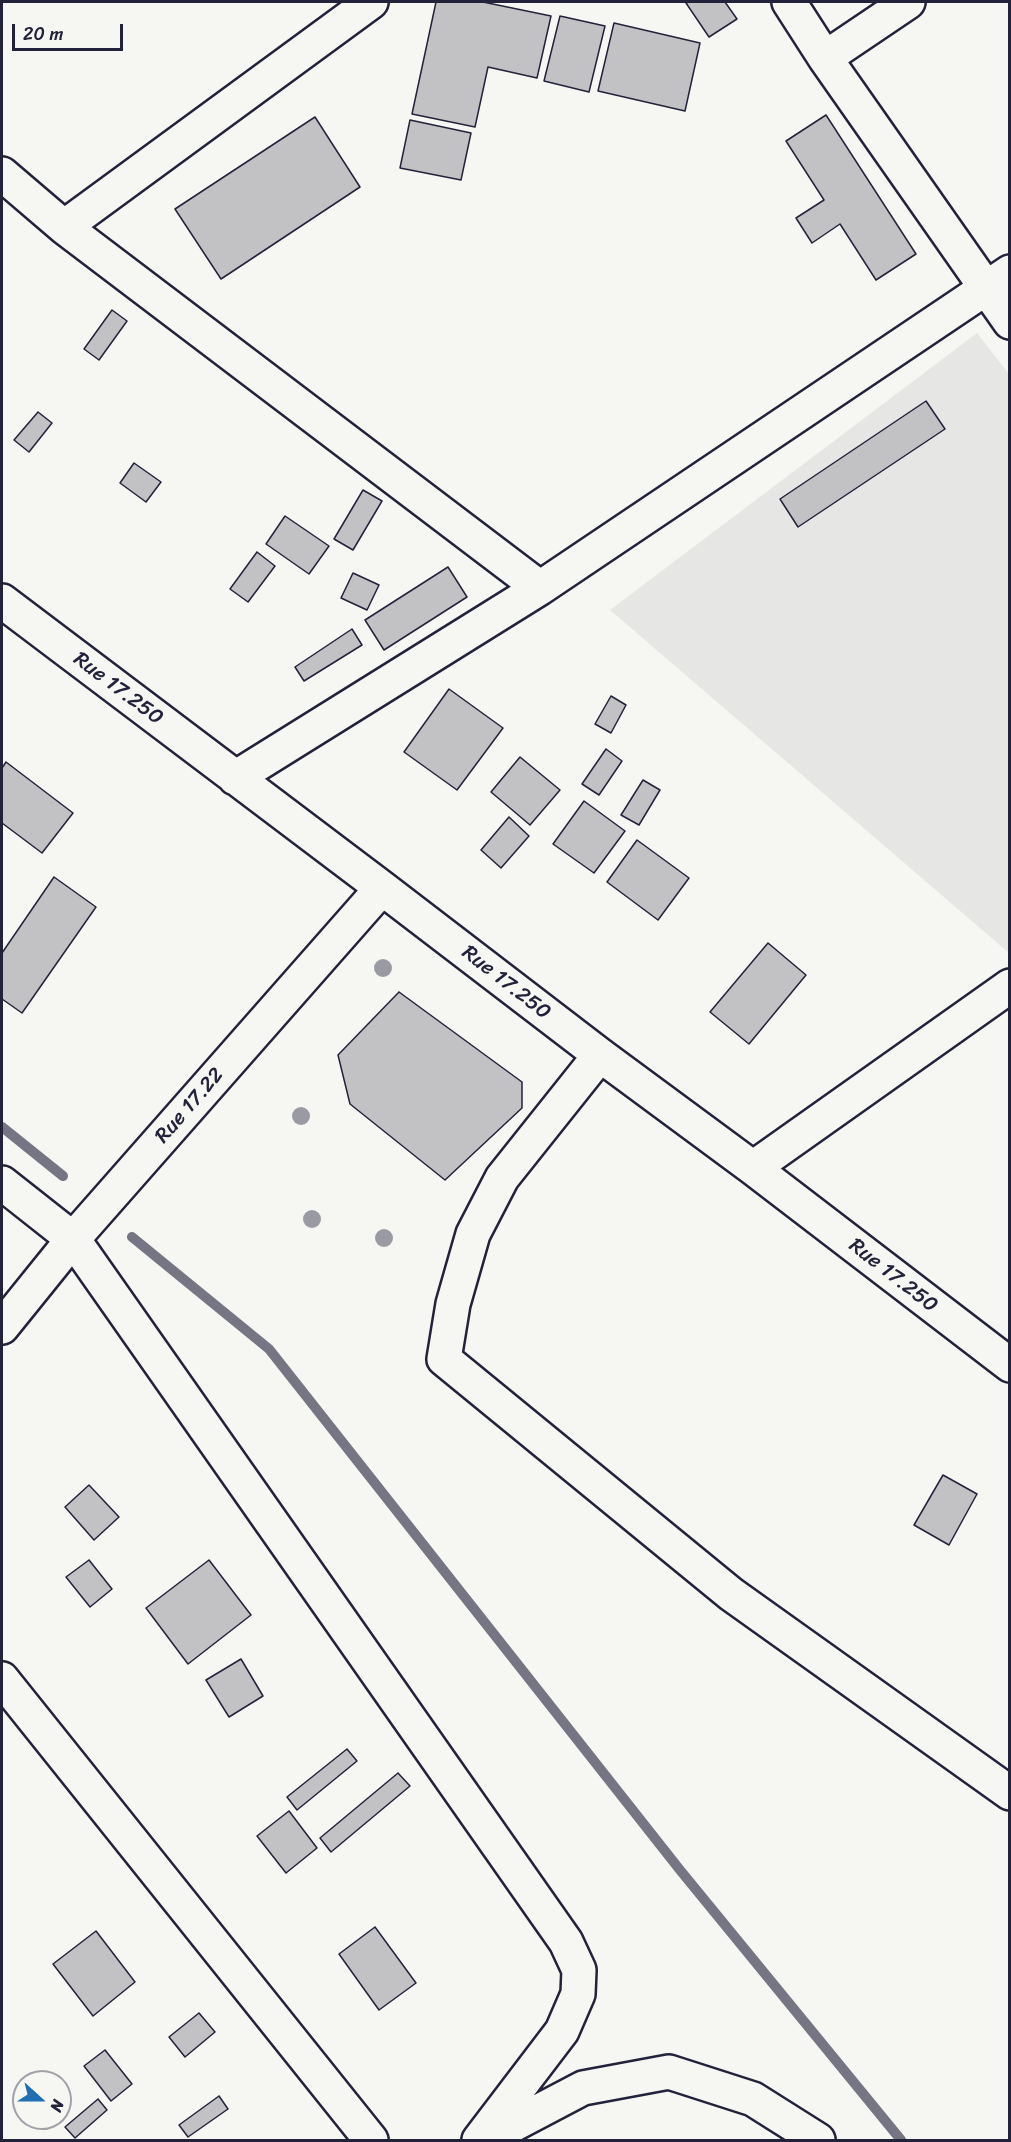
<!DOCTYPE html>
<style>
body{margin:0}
#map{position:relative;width:1011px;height:2142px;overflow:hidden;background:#f6f6f2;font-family:Sriracha,sans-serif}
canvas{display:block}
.frame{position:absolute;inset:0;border:3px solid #22223b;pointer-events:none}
.north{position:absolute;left:12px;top:2070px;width:60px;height:60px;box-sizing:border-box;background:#f6f6f2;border:2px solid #a1a1a9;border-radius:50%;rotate:111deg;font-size:16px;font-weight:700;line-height:24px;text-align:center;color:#22223b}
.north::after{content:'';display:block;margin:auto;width:21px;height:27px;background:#1f6fb2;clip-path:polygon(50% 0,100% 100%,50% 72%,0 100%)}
.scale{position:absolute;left:12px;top:24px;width:111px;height:27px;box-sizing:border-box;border:3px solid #22223b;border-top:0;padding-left:8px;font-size:18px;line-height:21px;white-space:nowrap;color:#22223b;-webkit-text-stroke:4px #f6f6f2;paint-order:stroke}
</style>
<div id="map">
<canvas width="1011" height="2142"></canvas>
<div class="frame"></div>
<div class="north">N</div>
<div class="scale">20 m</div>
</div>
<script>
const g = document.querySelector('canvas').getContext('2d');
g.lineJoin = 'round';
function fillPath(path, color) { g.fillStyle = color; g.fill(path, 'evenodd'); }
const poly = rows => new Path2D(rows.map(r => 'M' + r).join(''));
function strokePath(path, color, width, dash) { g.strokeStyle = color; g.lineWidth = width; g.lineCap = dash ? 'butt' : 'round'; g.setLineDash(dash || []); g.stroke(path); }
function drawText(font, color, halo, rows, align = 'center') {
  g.font = font + ' Sriracha,sans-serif'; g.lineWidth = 5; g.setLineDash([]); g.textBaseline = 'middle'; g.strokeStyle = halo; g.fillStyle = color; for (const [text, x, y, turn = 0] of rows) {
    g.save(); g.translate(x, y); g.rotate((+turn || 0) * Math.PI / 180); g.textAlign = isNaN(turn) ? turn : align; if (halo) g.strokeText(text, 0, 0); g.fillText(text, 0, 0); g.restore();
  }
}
const built = poly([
 [977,333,1009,374,1009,953,610,610]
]);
const stream = poly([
 [2,1127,63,1176],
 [132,1237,269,1349,680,1870,901,2140]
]);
const building = poly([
 [436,2,483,2,551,16,537,78,488,67,475,127,412,114,436,2],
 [689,2,725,2,737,19,709,37,686,3,689,2],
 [560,16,605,26,589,92,544,81,560,16],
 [614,23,700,43,685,111,598,91,614,23],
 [826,115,916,254,876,280,840,224,812,243,796,218,824,200,786,141,826,115],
 [315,117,360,187,221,279,175,209,315,117],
 [410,120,471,133,461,180,400,168,410,120],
 [112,310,127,321,99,360,84,349,112,310],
 [926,401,945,429,798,527,780,499,926,401],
 [38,412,52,423,29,452,14,440,38,412],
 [134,463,161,482,146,502,120,483,134,463],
 [363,490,382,501,353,550,334,539,363,490],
 [285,516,329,546,309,574,266,544,285,516],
 [257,552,275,566,248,602,230,589,257,552],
 [448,567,467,597,384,650,365,620,448,567],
 [353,573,379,585,367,610,341,598,353,573],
 [352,629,362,645,304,681,295,667,352,629],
 [449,689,503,728,457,790,404,752,449,689],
 [611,696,626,705,611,733,595,724,611,696],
 [606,749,622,761,599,795,582,784,606,749],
 [520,757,560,790,530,825,491,792,520,757],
 [6,762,73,813,42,853,2,823,2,768,6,762],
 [643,780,660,790,639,825,621,815,643,780],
 [584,801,625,831,594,873,553,844,584,801],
 [509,817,529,836,501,868,481,850,509,817],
 [637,840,689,878,658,920,607,882,637,840],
 [54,877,96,907,22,1013,2,999,2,953,54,877],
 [768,943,806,975,749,1044,710,1012,768,943],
 [399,992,522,1082,522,1108,445,1180,350,1104,338,1055,399,992],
 [943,1475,977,1494,949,1545,914,1525,943,1475],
 [89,1485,119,1517,94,1540,65,1507,89,1485],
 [89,1560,112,1589,90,1607,66,1577,89,1560],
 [209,1560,251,1615,188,1664,146,1608,209,1560],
 [241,1659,263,1696,229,1717,206,1680,241,1659],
 [347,1749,357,1761,297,1810,287,1797,347,1749],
 [398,1773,410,1786,331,1852,320,1838,398,1773],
 [289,1811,317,1848,286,1873,257,1836,289,1811],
 [375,1927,416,1983,379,2010,339,1954,375,1927],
 [96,1931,135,1982,93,2016,53,1964,96,1931],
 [199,2013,215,2032,185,2057,169,2037,199,2013],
 [105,2050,132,2084,111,2101,84,2066,105,2050],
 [219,2096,228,2109,188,2137,179,2125,219,2096],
 [98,2099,107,2110,75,2138,65,2127,98,2099]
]);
const minor = poly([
 [789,2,825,58,1010,322],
 [825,58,908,2],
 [2,174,64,227,540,588],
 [64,227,371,2],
 [2,601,382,888,600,1055,753,1168,1010,1365],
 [235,778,540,588,1010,272],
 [600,1055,502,1178,473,1234,453,1304,444,1359,731,1594,1010,1793],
 [753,1168,1010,986],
 [2,1183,73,1239,566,1942,579,1970,578,1994,562,2031,479,2140],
 [2,1327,73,1239,382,888],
 [2,1679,371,2140],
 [484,2140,583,2088,669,2072,753,2099,818,2140]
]);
const trees = [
 [383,968],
 [301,1116],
 [312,1219],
 [384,1238]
];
const streetNames = [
 ["Rue 17.250",118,689,37],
 ["Rue 17.250",506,983,38],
 ["Rue 17.22",190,1106,-49],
 ["Rue 17.250",893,1276,38]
];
fillPath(built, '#e6e6e4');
strokePath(stream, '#757583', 10);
fillPath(building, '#c2c2c4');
strokePath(building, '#22223b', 1.5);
strokePath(minor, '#22223b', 38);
strokePath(minor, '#f6f6f2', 33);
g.fillStyle = '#9a9aa3';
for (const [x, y] of trees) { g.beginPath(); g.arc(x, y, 9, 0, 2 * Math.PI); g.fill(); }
drawText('21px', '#22223b', '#f6f6f2', streetNames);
</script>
